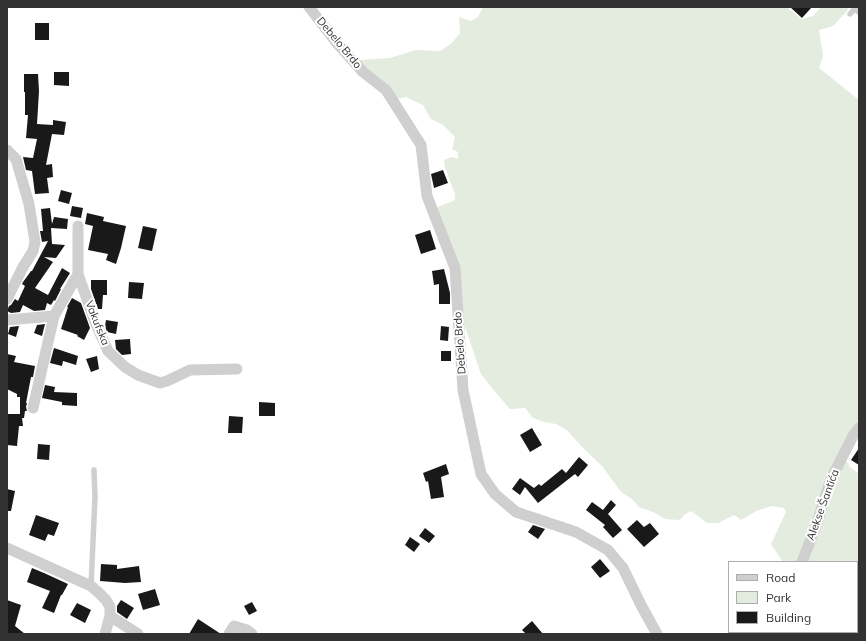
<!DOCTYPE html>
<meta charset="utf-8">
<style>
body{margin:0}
#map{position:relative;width:866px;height:641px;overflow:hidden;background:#fff;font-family:Mulish,sans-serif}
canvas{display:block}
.frame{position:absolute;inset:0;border:8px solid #323232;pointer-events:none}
.legend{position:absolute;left:728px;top:561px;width:130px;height:72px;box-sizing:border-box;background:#fff;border:1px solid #adadad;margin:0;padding:5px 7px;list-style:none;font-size:12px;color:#323232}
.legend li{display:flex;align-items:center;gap:8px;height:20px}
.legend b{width:20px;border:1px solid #adadad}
</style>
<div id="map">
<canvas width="866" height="641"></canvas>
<div class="frame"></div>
<ul class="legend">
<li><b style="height:5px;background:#cfcfcf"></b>Road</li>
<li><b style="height:11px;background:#e4ebdf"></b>Park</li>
<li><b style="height:11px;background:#191919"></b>Building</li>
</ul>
</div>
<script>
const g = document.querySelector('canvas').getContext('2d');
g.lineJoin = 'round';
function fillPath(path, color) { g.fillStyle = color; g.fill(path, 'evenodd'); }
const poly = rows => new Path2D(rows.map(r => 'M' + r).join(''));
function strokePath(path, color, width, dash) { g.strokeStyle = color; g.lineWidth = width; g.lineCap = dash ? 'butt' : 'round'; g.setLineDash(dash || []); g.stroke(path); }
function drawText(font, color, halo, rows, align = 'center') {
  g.font = font + ' Mulish,sans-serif'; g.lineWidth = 4; g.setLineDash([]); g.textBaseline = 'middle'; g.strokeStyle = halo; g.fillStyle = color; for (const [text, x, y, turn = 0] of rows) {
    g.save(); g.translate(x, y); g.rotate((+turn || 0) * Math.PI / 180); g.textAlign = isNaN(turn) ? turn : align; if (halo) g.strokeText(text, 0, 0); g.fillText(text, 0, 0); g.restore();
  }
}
const green = poly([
 [483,7,532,7,535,8,537,7,788,7,788,8,802,19,813,16,821,7,849,7,847,11,833,26,819,30,823,56,819,68,859,100,859,428,844,457,850,467,859,474,859,634,772,634,769,632,746,633,746,632,857,632,857,562,783,562,771,544,786,512,784,508,772,506,756,511,741,520,734,515,718,523,707,523,691,511,685,514,680,520,665,519,653,512,639,507,632,499,621,492,602,466,582,447,567,430,556,424,544,422,533,418,525,408,510,409,492,388,481,374,460,312,435,208,455,200,455,194,445,168,444,160,451,157,458,159,458,152,452,149,455,137,443,125,431,119,423,105,406,97,393,100,363,72,360,60,390,58,416,50,440,51,452,43,460,33,459,17,471,21,478,17]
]);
const building = poly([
 [790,7,812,7,802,18],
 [35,23,49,23,49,40,35,40],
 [54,72,69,72,69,86,54,85],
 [24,74,38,74,39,91,37,124,53,125,53,120,66,122,64,135,52,134,46,165,52,164,53,177,47,178,49,193,35,194,32,171,26,170,23,157,33,158,37,139,26,138,28,115,25,115,25,92,24,92],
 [443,170,448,183,434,188,431,174],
 [61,190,72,193,69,204,58,201],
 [72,206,83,208,81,218,70,216],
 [50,208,52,224,54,217,68,219,67,229,51,228,52,244,65,245,56,258,44,257,53,262,35,288,48,295,62,268,70,273,60,289,61,289,55,301,54,300,51,305,47,303,45,310,34,311,23,305,20,312,11,313,7,311,9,306,11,305,15,299,18,301,25,286,22,284,23,282,31,271,32,271,48,241,42,242,40,231,43,231,41,209],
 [87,213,104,217,103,221,126,226,121,248,116,264,106,260,108,254,88,250,93,226,85,224],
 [143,226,157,229,152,251,138,248],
 [430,230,436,249,421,254,415,235],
 [444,269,450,293,450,304,439,304,439,284,434,285,432,271],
 [91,280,107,280,107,295,103,295,102,309,98,309,91,289],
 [129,282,144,283,142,299,128,298],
 [72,298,81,303,90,328,84,340,77,336,78,335,61,329,68,307,67,307],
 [106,320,118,322,116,334,107,332,105,326],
 [45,324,42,336,34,333,37,325],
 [19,326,16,337,8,334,10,327],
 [441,326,449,327,448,341,440,340],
 [130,339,131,354,122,355,116,349,115,340],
 [54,348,78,356,76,365,63,361,62,366,50,363],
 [441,351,451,351,451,361,441,361],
 [7,354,16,356,14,362,35,366,33,377,31,377,26,403,27,403,26,407,27,411,25,411,24,418,22,418,23,426,19,426,17,446,7,445,7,414,20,414,20,397,17,397,17,394,7,389],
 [97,356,99,369,91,372,86,359],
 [45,385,55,387,54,392,77,393,77,406,62,405,62,402,42,398],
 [259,402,275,403,275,416,259,416],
 [229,416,243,417,242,433,228,433],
 [532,428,542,445,530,452,520,435],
 [38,444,50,445,49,460,37,459],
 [859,448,859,465,851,460],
 [579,457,588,465,578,477,575,474,538,503,525,487,520,495,512,489,520,478,534,488,539,484,541,486,562,469,566,473],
 [446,464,449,474,441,477,444,497,431,499,428,481,426,482,423,473],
 [7,489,15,491,11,511,7,511],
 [611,500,616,505,608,514,622,530,613,538,603,527,605,525,586,510,592,502,603,510],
 [36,515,59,523,54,536,48,534,45,541,29,535],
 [637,520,644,527,650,523,659,534,644,547,627,529],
 [533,525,545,529,538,539,528,532],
 [425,528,435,536,429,543,419,536],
 [410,537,420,544,414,552,405,545],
 [600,559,610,571,600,578,591,567],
 [101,564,117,565,117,569,139,566,141,582,125,583,100,581],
 [32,568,44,573,68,584,62,595,61,595,54,613,42,608,50,591,27,582],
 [155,589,160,605,143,610,138,594],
 [7,600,21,605,15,626,25,634,7,634],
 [121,600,134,608,127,619,117,612,117,606],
 [252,602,257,611,249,615,244,606],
 [77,603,91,610,85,623,70,615],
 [198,619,221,634,189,634],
 [532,621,543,634,526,634,522,630]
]);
const service = poly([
 [850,14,856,7],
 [91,586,95,497,94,470]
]);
const minor = poly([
 [309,7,336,42,363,72,386,90,421,145,427,196,455,268,463,390,481,474,495,494,516,512,576,532,608,550,623,568,641,605,657,634],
 [857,7,859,9],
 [7,150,16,159,29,204,35,242,33,251,23,267,7,299],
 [78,274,95,322,108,351,125,367,138,375,160,383,167,381,190,370,237,369],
 [7,320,54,316,78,274,78,226],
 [33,408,54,316],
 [7,548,91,586,98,592,106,600,110,607,110,616,105,634],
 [802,562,817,523,831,479,853,436,859,428],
 [110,616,138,634],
 [229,634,234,626,247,630,252,634],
 [753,634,754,632]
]);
const streetNames = [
 ["Debelo Brdo",339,43,50],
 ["Vakufska",97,323,68],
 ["Debelo Brdo",460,343,-94],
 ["Alekse Šantića",823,505,-70]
];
fillPath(green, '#e4ebdf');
fillPath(building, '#191919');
strokePath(service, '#cfcfcf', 5.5);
strokePath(minor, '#cfcfcf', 11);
drawText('11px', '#323232', '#fff', streetNames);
</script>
